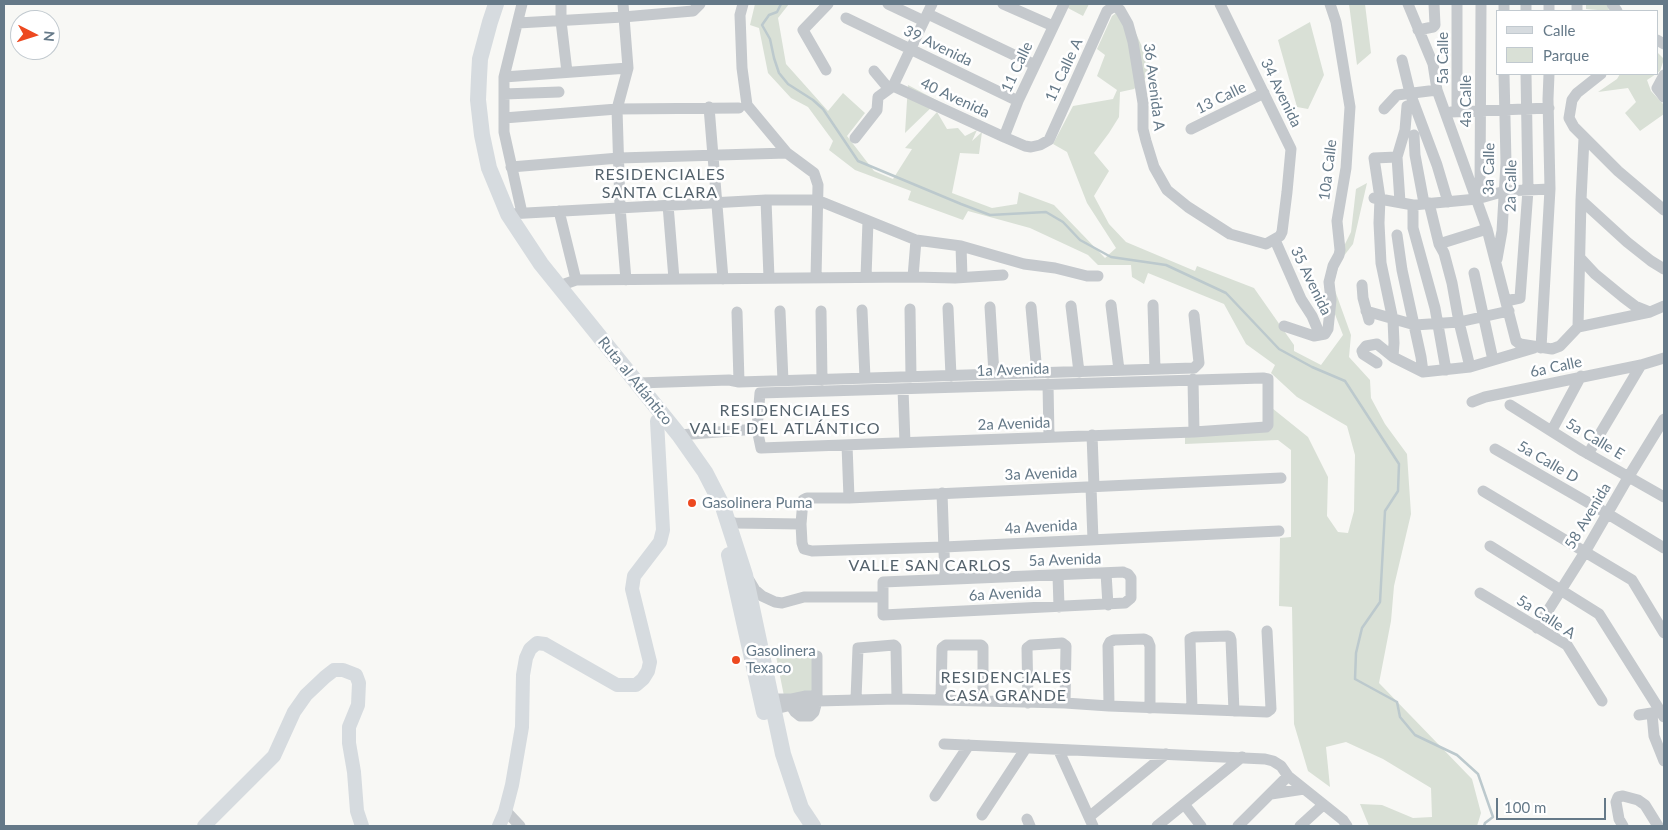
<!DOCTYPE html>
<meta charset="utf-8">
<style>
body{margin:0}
#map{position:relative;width:1668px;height:830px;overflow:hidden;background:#f8f8f5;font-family:Lato,sans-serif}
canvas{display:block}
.frame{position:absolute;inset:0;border:5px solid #657988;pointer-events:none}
.legend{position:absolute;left:1496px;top:10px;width:162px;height:65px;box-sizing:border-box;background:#fff;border:1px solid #c1c9cf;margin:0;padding:6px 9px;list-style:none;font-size:15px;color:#657988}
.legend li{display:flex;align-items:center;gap:10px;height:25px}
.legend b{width:25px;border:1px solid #c1c9cf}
.north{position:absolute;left:10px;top:10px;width:50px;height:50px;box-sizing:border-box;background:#fff;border:1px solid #c1c9cf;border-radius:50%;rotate:95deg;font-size:14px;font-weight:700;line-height:20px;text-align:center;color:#657988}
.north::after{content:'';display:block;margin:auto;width:18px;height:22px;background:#ed4920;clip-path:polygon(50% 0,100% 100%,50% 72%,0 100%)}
.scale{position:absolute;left:1496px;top:798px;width:110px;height:22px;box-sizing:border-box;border:2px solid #657988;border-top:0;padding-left:6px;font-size:15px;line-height:18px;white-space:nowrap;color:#657988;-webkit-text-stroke:4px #fff;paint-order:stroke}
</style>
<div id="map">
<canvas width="1668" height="830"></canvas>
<div class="frame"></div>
<ul class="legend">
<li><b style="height:6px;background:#d6dbdf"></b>Calle</li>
<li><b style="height:14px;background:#d9e0d6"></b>Parque</li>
</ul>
<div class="north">N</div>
<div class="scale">100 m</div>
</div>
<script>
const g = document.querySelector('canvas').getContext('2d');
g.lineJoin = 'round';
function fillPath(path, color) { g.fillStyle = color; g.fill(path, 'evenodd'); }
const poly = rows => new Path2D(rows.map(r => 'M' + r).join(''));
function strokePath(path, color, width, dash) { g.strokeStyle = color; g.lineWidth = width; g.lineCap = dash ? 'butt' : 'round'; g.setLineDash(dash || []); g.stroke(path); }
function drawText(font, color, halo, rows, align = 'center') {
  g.font = font + ' Lato,sans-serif'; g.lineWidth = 5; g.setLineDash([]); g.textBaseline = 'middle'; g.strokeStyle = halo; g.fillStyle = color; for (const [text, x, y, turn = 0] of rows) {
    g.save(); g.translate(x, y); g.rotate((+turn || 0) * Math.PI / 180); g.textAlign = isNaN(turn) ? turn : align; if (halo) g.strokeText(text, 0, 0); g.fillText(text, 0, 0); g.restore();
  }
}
const green = poly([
 [755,4,789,4,778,18,786,64,828,111,843,93,865,113,847,136,874,171,893,179,912,149,905,148,937,112,947,129,958,128,965,136,977,130,972,141,982,132,979,154,960,153,952,193,992,208,1017,204,1019,192,1054,205,1105,258,1116,248,1087,203,1067,152,1053,144,1073,106,1113,99,1117,90,1097,76,1105,55,1097,49,1112,16,1124,7,1153,71,1134,89,1120,92,1119,117,1109,133,1094,153,1109,171,1094,196,1109,224,1126,242,1195,271,1197,266,1254,288,1294,345,1294,351,1321,365,1343,335,1324,286,1351,232,1356,189,1367,183,1353,244,1340,261,1333,285,1351,335,1349,357,1370,380,1371,398,1385,424,1407,454,1411,514,1394,586,1391,621,1379,683,1472,779,1481,813,1477,826,1369,826,1360,804,1382,805,1413,818,1432,817,1431,788,1383,759,1346,742,1326,747,1330,787,1308,771,1294,724,1292,607,1279,606,1280,538,1291,537,1291,450,1278,440,1185,444,1185,436,1273,427,1272,408,1308,437,1328,477,1327,516,1338,532,1348,533,1354,511,1355,455,1347,426,1297,397,1271,373,1275,365,1246,344,1224,304,1148,273,1144,284,1132,277,1131,265,1098,265,1088,255,1030,228,968,211,963,220,908,200,911,191,855,170,829,150,833,141,808,107,791,98,768,73,759,28,750,25],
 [1068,4,1089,4,1083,16,1066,7],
 [1349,4,1365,4,1371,53,1357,65],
 [1586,4,1596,5,1596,4,1608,4,1609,11,1586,9],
 [1310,22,1324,75,1308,109,1297,107,1278,40],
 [1657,52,1664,59,1660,71,1657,73],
 [1620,74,1656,74,1647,80,1651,91,1664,105,1664,114,1640,131,1625,113,1636,102,1628,88,1598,92,1617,79],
 [908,85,938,101,905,133],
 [813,652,814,701,784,696,776,656]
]);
const stream = poly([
 [781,4,777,12,769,15,762,25,770,39,774,58,779,73,788,84,813,100,823,109,858,161,961,204,990,215,1046,212,1063,222,1080,240,1111,257,1166,265,1226,293,1279,349,1312,367,1345,381,1399,464,1398,491,1385,511,1380,602,1362,628,1356,653,1355,679,1397,702,1400,717,1415,735,1457,755,1478,774,1493,817,1485,823,1484,826]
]);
const minor = poly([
 [522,4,504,77,504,132,522,213],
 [561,4,561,21,567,72],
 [623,4,628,68,617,109,620,207,626,280],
 [743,4,740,15,742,68,747,105,787,153,814,173,818,185,816,278],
 [888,4,924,21],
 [1003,4,1053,26],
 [1064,4,1018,101,1004,137,1025,146,1031,147,1040,145,1049,140,1107,11,1114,6],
 [1112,4,1120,10,1128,24,1133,42,1143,103,1143,129,1146,141,1154,167,1167,190,1188,207,1230,234,1266,244,1280,236,1282,232,1287,192,1291,149,1220,4],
 [1408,4,1433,64,1437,90,1487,229,1516,341,1520,344,1552,349,1560,346,1578,327,1650,312,1664,306],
 [1457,4,1457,111],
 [1504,4,1504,11],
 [1549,4,1549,11],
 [1577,4,1577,11],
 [1612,4,1617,11],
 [1526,11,1526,4],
 [928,14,1035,65],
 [846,18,1018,101],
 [518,23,623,17,693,11,700,4],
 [1418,30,1433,27,1435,25,1434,4],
 [1657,40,1664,44],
 [1402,60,1410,93,1437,165,1448,202],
 [826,70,803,30,828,4],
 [874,71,889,89,893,86],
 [1601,74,1577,93,1572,100,1569,118,1574,127,1618,171,1664,210],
 [1664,75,1657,88,1664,97],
 [504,77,628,68],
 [893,86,1004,137],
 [893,86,932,4],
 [504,94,559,92],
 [709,107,723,279],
 [1384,109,1397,95,1437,90],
 [1451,112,1549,108],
 [504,118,617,109,739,108],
 [1191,129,1264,93],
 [1414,135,1415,155,1424,203],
 [855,138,877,110,878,97,889,89],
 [511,167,619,158,787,153],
 [1374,198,1413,205,1477,199,1505,191,1550,189],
 [1477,199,1480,191,1481,4],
 [766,200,769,278],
 [1581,200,1627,242,1651,261,1664,269],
 [1400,202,1397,157,1405,130,1407,106,1414,104],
 [1429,203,1439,244,1444,253,1452,283,1459,322,1470,367],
 [668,205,674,279],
 [1413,205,1413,228,1435,308,1446,370],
 [559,211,576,280],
 [508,214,766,200,817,200,916,240,961,246,1024,264,1055,268,1087,276,1098,276],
 [1397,235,1402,270,1421,357,1423,372],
 [1275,240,1301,299,1312,316,1320,335],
 [1439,244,1487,229],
 [961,246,962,277],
 [1497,259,1502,231,1506,163,1504,74],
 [1581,259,1595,274,1623,297,1635,306,1650,312],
 [1474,273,1493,360],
 [866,277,868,221],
 [913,277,916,240],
 [1362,285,1363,298,1369,320],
 [559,286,576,280,913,277,955,278,1003,275],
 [1506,301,1520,298,1528,190,1526,74],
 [1111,305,1119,370],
 [1153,305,1155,369],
 [1071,306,1079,372],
 [990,307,994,374],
 [1031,307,1037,373],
 [948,308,951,376],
 [910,309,911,377],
 [862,310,865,378],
 [780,311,783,381],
 [821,311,822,380],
 [1366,311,1415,325,1459,322,1509,311],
 [737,312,739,382],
 [1284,326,1314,336,1325,334,1328,329,1331,300,1329,282,1333,266,1339,255,1340,250,1337,221,1346,168,1350,107,1336,22,1330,4],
 [1578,327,1581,200,1584,138],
 [1541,348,1550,189,1548,99,1549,74],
 [1393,357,1394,343,1393,320,1381,263,1379,223,1380,198,1374,158,1397,157],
 [1377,363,1363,354,1362,351,1366,346,1377,344,1393,357,1423,372,1470,367,1534,348],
 [1263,378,1268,379,1268,425,1266,427,1194,432,761,448,757,429,760,393,1263,378],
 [1193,379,1194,432],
 [638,383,729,380,739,382,1194,368,1199,363,1194,315],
 [1048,384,1049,437],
 [903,389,905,443],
 [1472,402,1485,397,1641,365,1664,358],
 [1510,405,1583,451,1664,497],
 [1552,430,1581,376],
 [679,435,757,429],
 [1092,435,1094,487],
 [847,445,849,498],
 [1495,449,1608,514,1664,548],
 [1588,454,1641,365],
 [1091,487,1093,540],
 [1483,491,1632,580,1664,633],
 [942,493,945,579],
 [728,521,735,523,801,524],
 [1279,531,944,547,812,551,804,549,802,543,801,524,803,500,807,498,849,498,1281,478],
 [1490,546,1599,614,1664,717],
 [1123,572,1128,574,1131,578,1131,598,1125,603,883,615,883,582,1123,572],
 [1106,573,1108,605],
 [1058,575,1059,607],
 [749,580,755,590,762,596,775,602,782,603,804,597,883,597],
 [1480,593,1567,645,1602,701],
 [1537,628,1585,552,1629,476,1664,419],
 [772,699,792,699,806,696,811,696,817,701],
 [856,699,858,648,894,645,896,647,897,699],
 [941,700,942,648,946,645,981,645,983,647,983,701],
 [1028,703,1027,648,1031,645,1062,643,1066,646,1065,703],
 [791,706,795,712,800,716,810,716,814,712,817,701,817,656],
 [1109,706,1108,646,1110,642,1114,640,1144,639,1148,641,1150,646,1150,708],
 [775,709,796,704,806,706,817,701,897,699,1065,703,1109,706,1267,712,1271,709,1267,631],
 [1192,709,1190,639,1194,637,1228,636,1230,637,1231,640,1234,711],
 [1652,714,1654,736,1664,761],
 [1639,715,1658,712],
 [944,744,1265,759,1273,761,1281,766,1288,776,1343,820,1347,826],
 [1059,751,1093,826],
 [1271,794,1304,789],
 [935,796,969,745],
 [1184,804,1201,826],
 [505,810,520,826],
 [982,815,1026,748],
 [1089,817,1166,754],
 [1027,819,1030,826],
 [1157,826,1242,757],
 [1238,826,1288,776],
 [1300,826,1323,805],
 [1623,826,1619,819,1616,802,1618,797,1623,796,1638,800,1645,805,1658,826]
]);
const major = poly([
 [204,826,274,756,294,712,306,695,325,677,334,670,343,670,356,675,359,683,358,705,349,727,349,743,354,772,357,811,362,826],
 [499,826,505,812,512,785,522,727,523,675,526,658,530,649,537,643,545,644,617,685,636,685,643,679,648,671,650,662,632,589,634,576,660,542,663,530,657,421]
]);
const highway = poly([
 [496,4,490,22,480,59,479,77,478,100,482,135,489,168,508,214,541,264,679,435,705,472,723,507,745,575,783,754,801,808,813,826],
 [729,555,764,712]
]);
const markers = [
 [692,503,5,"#ed4920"],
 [736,660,5,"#ed4920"]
];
const streetNames = [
 ["39 Avenida",938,46,26],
 ["5a Calle",1443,58,-90],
 ["11 Calle",1017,67,-65],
 ["11 Calle A",1064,70,-65],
 ["36 Avenida A",1154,87,83],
 ["34 Avenida",1281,93,64],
 ["40 Avenida",955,98,25],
 ["13 Calle",1221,98,-26],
 ["4a Calle",1466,101,-90],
 ["3a Calle",1489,169,-89],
 ["10a Calle",1328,170,-83],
 ["2a Calle",1511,186,-89],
 ["35 Avenida",1311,281,64],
 ["6a Calle",1556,367,-12],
 ["1a Avenida",1013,370,-2],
 ["Ruta al Atlántico",635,381,51],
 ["2a Avenida",1014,424,-2],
 ["5a Calle E",1595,439,31],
 ["5a Calle D",1548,462,30],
 ["3a Avenida",1041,474,-2],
 ["58 Avenida",1588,516,-59],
 ["4a Avenida",1041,527,-3],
 ["5a Avenida",1065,560,-2],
 ["6a Avenida",1005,594,-3],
 ["5a Calle A",1546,617,33]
];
const poiNames = [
 ["Gasolinera Puma",702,503],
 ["Gasolinera",746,651],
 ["Texaco",746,668]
];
const neighbourhoodNames = [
 ["RESIDENCIALES",660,175],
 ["SANTA CLARA",660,193],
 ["RESIDENCIALES",785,411],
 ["VALLE DEL ATLÁNTICO",785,429],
 ["VALLE SAN CARLOS",930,566],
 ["RESIDENCIALES",1006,678],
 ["CASA GRANDE",1006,696]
];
fillPath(green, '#d9e0d6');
strokePath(stream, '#bcc9cd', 2.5);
strokePath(minor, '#c5c9cd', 11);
strokePath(major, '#d6dbdf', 14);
strokePath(highway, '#d6dbdf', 16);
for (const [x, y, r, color] of markers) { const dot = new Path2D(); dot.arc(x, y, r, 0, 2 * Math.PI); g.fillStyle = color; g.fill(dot); strokePath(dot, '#fff', 2); }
drawText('15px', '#657988', '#fff', streetNames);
drawText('15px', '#657988', '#fff', poiNames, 'left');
g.letterSpacing = '1px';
drawText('16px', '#54626c', '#fff', neighbourhoodNames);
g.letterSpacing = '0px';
</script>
